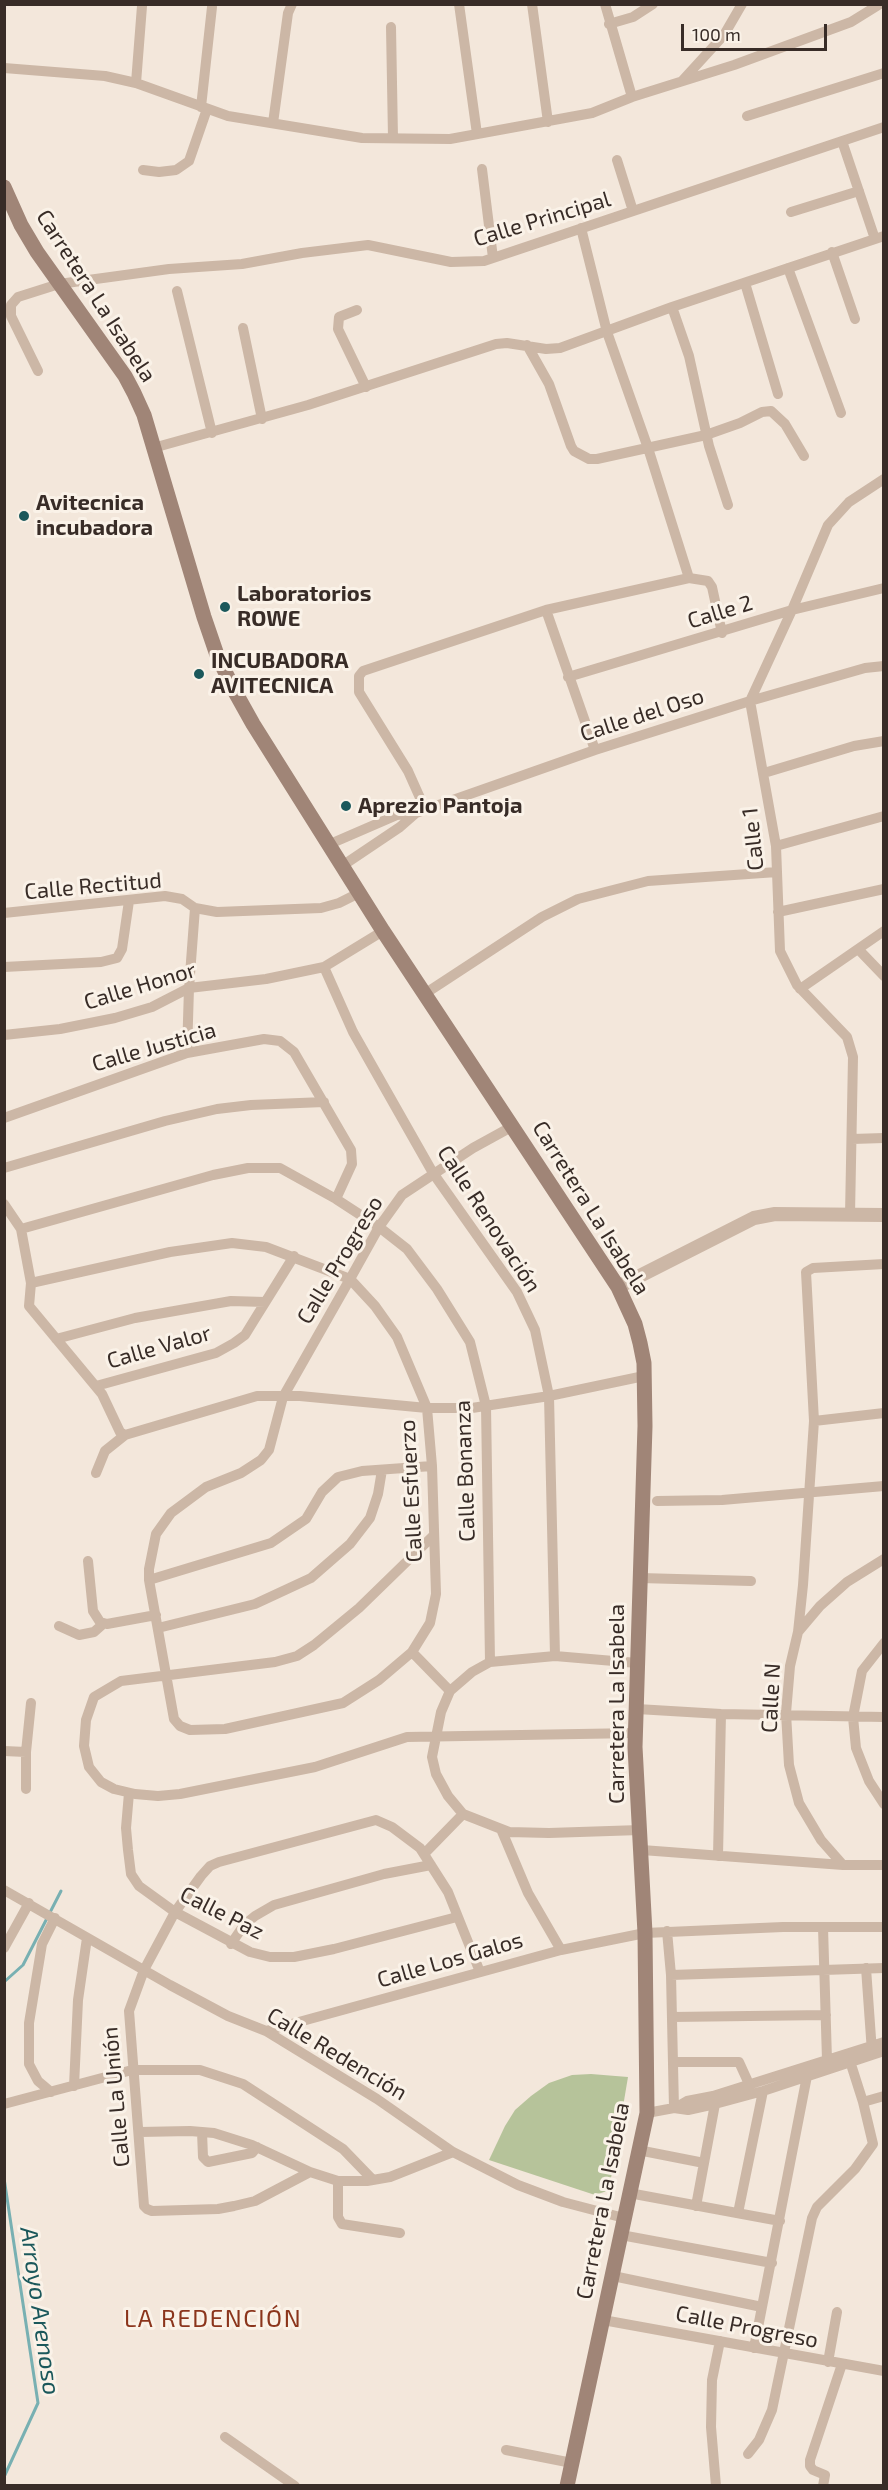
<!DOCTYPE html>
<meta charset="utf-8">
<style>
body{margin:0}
#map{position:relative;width:888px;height:2490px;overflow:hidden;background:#f3e7db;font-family:"Exo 2",sans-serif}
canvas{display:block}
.frame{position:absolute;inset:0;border:6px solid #382c27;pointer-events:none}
.scale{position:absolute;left:681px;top:24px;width:146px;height:27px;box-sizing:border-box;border:3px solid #382c27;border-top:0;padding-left:8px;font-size:18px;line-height:21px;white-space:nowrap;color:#382c27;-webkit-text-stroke:4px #faf2e8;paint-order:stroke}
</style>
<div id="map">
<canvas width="888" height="2490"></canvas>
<div class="frame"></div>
<div class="scale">100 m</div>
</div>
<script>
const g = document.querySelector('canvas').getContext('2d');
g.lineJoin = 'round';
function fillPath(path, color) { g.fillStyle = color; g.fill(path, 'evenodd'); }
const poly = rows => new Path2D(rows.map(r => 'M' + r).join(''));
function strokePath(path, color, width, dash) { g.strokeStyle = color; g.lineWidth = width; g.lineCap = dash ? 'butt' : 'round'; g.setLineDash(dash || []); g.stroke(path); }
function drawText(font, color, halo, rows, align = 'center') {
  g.font = font + ' "Exo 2",sans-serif'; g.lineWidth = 6; g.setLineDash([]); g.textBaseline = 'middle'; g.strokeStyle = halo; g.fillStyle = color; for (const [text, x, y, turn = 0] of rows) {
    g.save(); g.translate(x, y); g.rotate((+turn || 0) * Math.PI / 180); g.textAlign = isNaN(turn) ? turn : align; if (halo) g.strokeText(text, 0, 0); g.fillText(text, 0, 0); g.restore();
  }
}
const green = poly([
 [591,2074,628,2077,610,2184,607,2191,595,2195,489,2160,505,2126,515,2110,531,2096,549,2083,572,2075]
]);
const stream = poly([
 [4,1982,23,1965,61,1891],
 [4,2178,38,2403,4,2477]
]);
const minor = poly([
 [459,4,477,134],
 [532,4,548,122],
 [605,4,632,97],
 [609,24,633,17,653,4],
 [391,27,393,138],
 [4,68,105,76,136,83,228,116,362,138,450,139,592,113,632,97,734,65,851,22,880,4],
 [682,81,724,35,742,4],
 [136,83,142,6],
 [201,107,212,7],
 [747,116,884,73],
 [273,123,288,13,292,4],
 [842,141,875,239],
 [617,160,633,211],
 [482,169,493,258],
 [143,170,159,172,176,170,189,161,207,109],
 [791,212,859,191],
 [581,228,607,332,648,448,689,578],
 [832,252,855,319],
 [788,268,841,413],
 [745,283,778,394],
 [177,291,212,433],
 [672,307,689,356,709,446,728,505],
 [357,310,339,317,338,329,366,387],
 [243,328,262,419],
 [527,345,549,384,571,446,574,451,589,459,597,459,706,435,740,423,762,412,771,411,785,424,804,456],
 [38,371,11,316,11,305,18,297,59,284,169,269,242,264,302,253,368,245,451,262,484,261,884,127],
 [153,448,308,405,496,344,507,343,546,349,560,348,672,307,884,236],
 [546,610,595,750],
 [568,677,792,610,884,588],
 [764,773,854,746,884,741],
 [425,809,408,771,359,692,359,676,363,671,546,610,689,578,708,581,712,587,722,633],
 [330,844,397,815,416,813,595,750,750,701,865,668,884,666],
 [776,846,884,816],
 [342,866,400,827,416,813],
 [778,912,884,889],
 [4,913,165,896,182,899,195,908,217,912,321,908,339,903,359,893],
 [859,950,884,976],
 [4,967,101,962,117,958,122,949,129,901],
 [324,967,353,1032,433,1173,517,1292,535,1330,549,1396,555,1656],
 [800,989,884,931],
 [426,993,542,917,578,899,648,881,777,872],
 [4,1035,60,1029,115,1018,152,1007,189,988,266,979,324,967,383,931],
 [187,1053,189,988,195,908],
 [4,1118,187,1053,264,1039,280,1041,294,1052,351,1150,352,1164,336,1199],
 [852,1139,884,1138],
 [4,1168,165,1121,217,1109,251,1105,324,1102],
 [4,1204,21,1229,31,1283,29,1306,102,1394,120,1432,125,1435],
 [850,1215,853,1057,847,1037,797,985,780,951,776,846,750,701,792,610,828,525,849,502,884,479],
 [21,1229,213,1175,248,1168,280,1168,336,1199,379,1227,407,1249,437,1289,470,1342,486,1406,490,1662],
 [31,1283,170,1252,232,1243,266,1247,350,1279,375,1306,397,1337,427,1408,432,1466,436,1594,430,1623,412,1652,379,1680,343,1703,225,1729,190,1730,180,1726,174,1719,149,1580,149,1569,156,1534,171,1513,206,1487,241,1473,261,1460,269,1450,283,1397,350,1279,379,1227,402,1195,473,1148,513,1126],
 [56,1339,135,1318,231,1301,265,1302],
 [96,1386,216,1353,234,1343,245,1335,253,1322,294,1256],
 [814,1421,884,1413],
 [96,1473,105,1451,125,1435,257,1396,300,1396,427,1408,472,1408,549,1396,644,1376],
 [657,1501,722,1500,884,1486],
 [433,1536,359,1608,314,1645,297,1656,275,1662,121,1681,94,1697,86,1720,84,1746,89,1767,101,1782,114,1789,135,1794,158,1796,180,1794,315,1767,407,1737,636,1733],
 [88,1561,93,1611,100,1622,107,1624,156,1615],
 [640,1578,751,1581],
 [149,1580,271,1543,306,1519,322,1492,338,1477,362,1471,432,1466],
 [59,1626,79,1635,94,1632,103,1624],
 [158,1628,255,1604,311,1578,350,1544,370,1518,378,1494,382,1470],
 [798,1632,803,1585,814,1421,806,1272,813,1268,884,1264],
 [884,1643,862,1671,853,1717,856,1748,869,1781,884,1804],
 [412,1652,450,1691],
 [637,1663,555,1656,490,1662,472,1672,450,1691,441,1712,432,1757,436,1774,448,1796,463,1814,509,1832,549,1833,640,1830],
 [637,1709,721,1714,884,1717],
 [4,1751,26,1752],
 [26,1789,26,1752,31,1703],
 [129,1793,126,1828,128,1850,131,1874,139,1886,175,1912,250,1952,270,1957,294,1957,334,1949,457,1917],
 [501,1829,528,1893,561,1950],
 [642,1850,843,1865,884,1865],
 [424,1854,463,1814],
 [718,1856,721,1714],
 [843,1865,821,1840,799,1803,789,1765,786,1713,790,1666,798,1632,820,1606,847,1582,884,1559],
 [4,1890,170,1985,228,2016,266,2031,377,2099,453,2152,518,2185,563,2202,624,2218],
 [823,1927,827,2060],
 [667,1931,671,1975,674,2108],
 [231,1944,244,1925,255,1916,274,1905,384,1874,431,1865],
 [4,1948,29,1903],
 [866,1968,872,2052],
 [671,1975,884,1968],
 [672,2017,826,2015],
 [266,2031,561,1950,645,1933,783,1927,884,1927],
 [849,2058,863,2102,873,2144],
 [673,2062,739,2062,749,2084],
 [74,2086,78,2000,87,1938],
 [51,2092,38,2081,29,2064,29,2023,42,1944,55,1918],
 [863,2102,884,2096],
 [4,2104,132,2070,200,2070,243,2084,343,2149,373,2180],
 [675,2108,687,2101,713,2096,884,2042],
 [647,2113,674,2108,688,2110,715,2104,763,2091,884,2051],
 [140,2132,190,2131,214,2133,252,2145,310,2172,338,2181,367,2181,390,2177,453,2152],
 [202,2132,203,2157,208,2162,252,2153,257,2147],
 [638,2150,704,2163],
 [310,2172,255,2201,234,2206,218,2209,152,2211,147,2209,144,2206,129,2011,144,1970,175,1912,201,1876,210,1866,219,1862,376,1820,392,1827,420,1848,448,1892,480,1972],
 [338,2181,338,2217,342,2224,400,2233],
 [629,2193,780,2221],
 [696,2206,715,2104],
 [738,2213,763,2091],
 [621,2235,772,2263],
 [613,2276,762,2307],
 [603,2320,884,2371],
 [754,2348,807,2076],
 [828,2362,837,2312],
 [225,2437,295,2486],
 [506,2450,572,2463],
 [748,2454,759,2440,772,2410,812,2218,817,2207,855,2169,873,2144],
 [716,2486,711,2427,712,2380,720,2341],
 [823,2486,825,2475,813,2470,810,2466,810,2460,842,2364]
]);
const tertiary = poly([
 [618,1287,754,1218,775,1214,884,1215]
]);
const secondary = poly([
 [4,187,21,225,37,252,125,376,134,393,144,415,204,617,217,655,234,690,253,724,383,931,618,1287,635,1324,640,1343,644,1363,645,1426,635,1747,645,1933,647,2113,567,2486]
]);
const markers = [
 [24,516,6,"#1b585b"],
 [225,607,6,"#1b585b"],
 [199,674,6,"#1b585b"],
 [346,806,6,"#1b585b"]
];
const streetNames = [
 ["Calle Principal",542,219,-17],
 ["Carretera La Isabela",96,296,57],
 ["Calle 2",720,612,-17],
 ["Calle del Oso",642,715,-18],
 ["Calle 1",753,839,-96],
 ["Calle Rectitud",93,886,-5],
 ["Calle Honor",140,986,-17],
 ["Calle Justicia",154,1047,-16],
 ["Carretera La Isabela",591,1208,58],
 ["Calle Renovación",489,1219,57],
 ["Calle Progreso",340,1260,-59],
 ["Calle Valor",159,1347,-16],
 ["Calle Bonanza",465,1471,-92],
 ["Calle Esfuerzo",411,1491,-93],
 ["Calle N",771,1698,-87],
 ["Carretera La Isabela",617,1704,-90],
 ["Calle Paz",222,1913,27],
 ["Calle Los Galos",450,1960,-16],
 ["Calle Redención",337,2054,31],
 ["Calle La Unión",116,2097,-95],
 ["Carretera La Isabela",603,2201,-79],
 ["Calle Progreso",747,2327,11]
];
const poiNames = [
 ["Avitecnica",36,503],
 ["incubadora",36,528],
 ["Laboratorios",237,594],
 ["ROWE",237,619],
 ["INCUBADORA",211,661],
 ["AVITECNICA",211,686],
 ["Aprezio Pantoja",358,806]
];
const waterNames = [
 ["Arroyo Arenoso",40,2311,82]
];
const neighbourhoodNames = [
 ["LA REDENCIÓN",213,2319]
];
fillPath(green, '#b6c39a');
strokePath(stream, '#78b0b2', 3);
strokePath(minor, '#ccb7a6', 10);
strokePath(tertiary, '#ccb7a6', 14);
strokePath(secondary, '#a08577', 15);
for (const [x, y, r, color] of markers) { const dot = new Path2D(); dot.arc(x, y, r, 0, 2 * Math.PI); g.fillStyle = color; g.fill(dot); strokePath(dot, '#faf2e8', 2); }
drawText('22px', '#382c27', '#faf2e8', streetNames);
drawText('bold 22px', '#382c27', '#faf2e8', poiNames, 'left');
drawText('italic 24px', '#1b585b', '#faf2e8', waterNames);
g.letterSpacing = '1.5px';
drawText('24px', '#8b351c', '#faf2e8', neighbourhoodNames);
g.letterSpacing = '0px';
</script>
